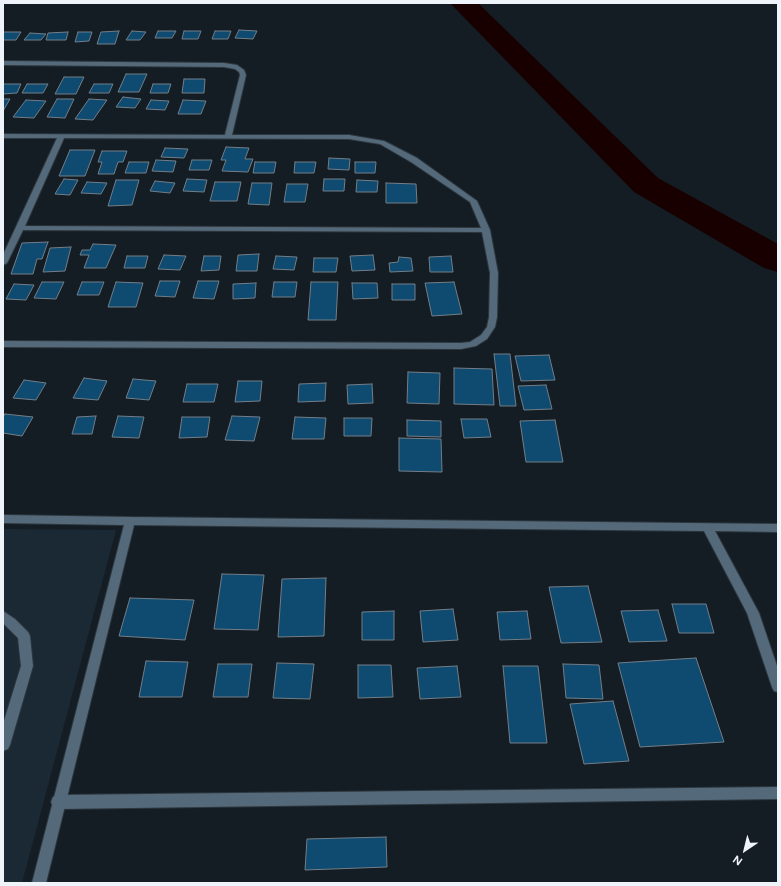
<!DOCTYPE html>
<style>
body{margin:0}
#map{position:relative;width:781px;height:886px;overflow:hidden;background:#141d24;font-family:Figtree,sans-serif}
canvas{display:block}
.frame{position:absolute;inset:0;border:4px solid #eef4f9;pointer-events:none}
.north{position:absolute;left:725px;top:830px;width:40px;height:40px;-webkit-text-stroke:3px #141d24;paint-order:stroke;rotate:215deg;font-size:11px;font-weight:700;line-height:16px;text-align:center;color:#eef4f9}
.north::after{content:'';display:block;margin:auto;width:14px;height:18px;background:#eef4f9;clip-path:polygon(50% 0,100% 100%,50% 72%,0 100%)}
</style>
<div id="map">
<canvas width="781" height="886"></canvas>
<div class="frame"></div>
<div class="north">N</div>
</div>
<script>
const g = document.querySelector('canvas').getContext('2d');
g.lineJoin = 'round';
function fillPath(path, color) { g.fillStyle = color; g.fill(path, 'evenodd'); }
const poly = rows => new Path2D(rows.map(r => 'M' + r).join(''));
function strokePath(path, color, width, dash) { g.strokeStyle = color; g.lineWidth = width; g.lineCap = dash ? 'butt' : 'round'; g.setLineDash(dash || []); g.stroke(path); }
const built = poly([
 [3,529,116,530,22,883,3,883]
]);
const river = poly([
 [450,3,478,3,658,178,778,244,778,272,764,268,634,192,450,3]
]);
const building = poly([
 [239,30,257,31,253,39,235,38,239,30],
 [119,31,115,44,97,44,101,32,119,31],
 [132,31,146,32,140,40,126,40,132,31],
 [158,31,176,31,172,38,155,38,158,31],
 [184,31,201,31,198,39,182,39,184,31],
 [215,31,231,31,228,39,212,39,215,31],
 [3,32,21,32,16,40,3,40,3,32],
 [68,32,66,40,46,40,48,33,68,32],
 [78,32,92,32,89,41,75,42,78,32],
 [30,33,46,34,41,40,24,40,30,33],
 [126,74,147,74,139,92,118,92,126,74],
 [64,77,84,77,76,94,55,94,64,77],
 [184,79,205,79,204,93,182,93,184,79],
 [3,84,21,84,17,93,3,94,3,84],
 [27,84,48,84,43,93,22,93,27,84],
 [94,84,113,84,109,93,89,93,94,84],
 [153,84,171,84,168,93,150,93,153,84],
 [123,97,141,99,135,108,116,107,123,97],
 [3,99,10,99,3,111,3,99],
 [57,99,74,99,65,118,47,117,57,99],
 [89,99,107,100,93,120,75,119,89,99],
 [26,100,46,101,34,118,13,117,26,100],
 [151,100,169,101,165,110,146,109,151,100],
 [183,100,206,101,201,114,178,114,183,100],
 [226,147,249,148,245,159,253,159,248,172,222,171,226,160,221,160,226,147],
 [165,148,188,149,184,158,161,157,165,148],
 [70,150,95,150,85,176,59,176,70,150],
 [102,151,127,151,123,162,118,162,114,174,98,174,102,162,98,162,102,151],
 [329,158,350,159,349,170,328,169,329,158],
 [156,160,176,161,173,172,152,171,156,160],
 [192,160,212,160,209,170,189,170,192,160],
 [129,162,149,162,146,173,125,173,129,162],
 [255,162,276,162,274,173,253,173,255,162],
 [295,162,316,162,314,173,294,173,295,162],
 [355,162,376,162,375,173,355,173,355,162],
 [64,179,78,180,70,195,55,194,64,179],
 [187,179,207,180,204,192,183,191,187,179],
 [324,179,345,179,344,191,323,191,324,179],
 [116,180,139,180,132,205,108,206,116,180],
 [357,180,378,181,377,192,356,192,357,180],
 [155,181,175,183,170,193,150,191,155,181],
 [87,182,107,183,101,194,81,193,87,182],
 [215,182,241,182,237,201,210,201,215,182],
 [252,183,272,183,269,205,248,204,252,183],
 [386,183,416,184,417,203,386,203,386,183],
 [287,184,308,184,305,202,284,202,287,184],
 [48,242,42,259,37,259,33,274,11,274,22,243,48,242],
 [93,244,116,245,106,268,84,268,89,255,80,255,82,250,90,250,93,244],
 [71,247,65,271,43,272,50,248,71,247],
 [259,254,257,271,236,271,238,255,259,254],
 [164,255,186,256,180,270,158,269,164,255],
 [373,255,375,270,352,271,350,256,373,255],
 [127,256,148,256,145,268,124,268,127,256],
 [204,256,221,256,219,270,201,271,204,256],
 [276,256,297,257,294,270,273,269,276,256],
 [451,256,453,272,430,272,429,257,451,256],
 [399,257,411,258,413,271,390,272,389,263,398,262,399,257],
 [314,258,338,258,336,272,313,272,314,258],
 [160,281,180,281,175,297,155,296,160,281],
 [198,281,219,281,214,299,193,298,198,281],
 [42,282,64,282,56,299,34,298,42,282],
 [82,282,104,282,99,295,77,295,82,282],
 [116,282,143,283,136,307,108,307,116,282],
 [274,282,297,282,295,297,272,297,274,282],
 [311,282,338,282,336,320,308,320,311,282],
 [454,282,462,314,432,316,425,283,454,282],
 [256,283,255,298,233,299,233,284,256,283],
 [352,283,377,283,378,298,353,299,352,283],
 [14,284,34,285,26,300,6,299,14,284],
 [392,284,415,284,415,300,392,300,392,284],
 [494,354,510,354,516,406,500,406,494,354],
 [549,355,555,380,521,381,515,356,549,355],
 [454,368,492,369,494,405,454,404,454,368],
 [408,372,440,373,439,404,407,403,408,372],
 [84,378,107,381,98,400,73,398,84,378],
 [133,379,156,381,149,400,126,398,133,379],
 [24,380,46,383,36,400,13,398,24,380],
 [238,381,262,381,260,401,235,402,238,381],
 [326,383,325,401,298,402,299,384,326,383],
 [187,384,218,384,214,402,183,402,187,384],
 [372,384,373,403,348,404,347,385,372,384],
 [546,385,552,409,524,410,518,386,546,385],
 [5,414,33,417,22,436,3,433,3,417,5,414],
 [96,416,92,434,72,434,77,417,96,416],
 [118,416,144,417,139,438,112,437,118,416],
 [232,416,260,417,254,441,225,440,232,416],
 [182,417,210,417,207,437,179,438,182,417],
 [295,417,326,418,324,439,292,439,295,417],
 [344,418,372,418,371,436,344,436,344,418],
 [461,419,487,419,491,437,464,438,461,419],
 [407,420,441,421,441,437,407,436,407,420],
 [555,420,563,462,526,462,520,421,555,420],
 [399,438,441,439,442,472,399,471,399,438],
 [222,574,264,575,258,630,214,629,222,574],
 [326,578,324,636,278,637,282,579,326,578],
 [588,586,602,642,561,643,549,587,588,586],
 [130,598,194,600,185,640,119,636,130,598],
 [672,604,706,604,714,633,679,633,672,604],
 [453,609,458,640,423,642,420,611,453,609],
 [658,610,667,641,629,642,621,611,658,610],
 [394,611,394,640,362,640,362,612,394,611],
 [527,611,531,639,500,640,497,612,527,611],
 [696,658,724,742,640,747,618,663,696,658],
 [146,661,188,662,182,697,139,697,146,661],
 [277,663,314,664,310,699,273,698,277,663],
 [218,664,252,664,248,697,213,697,218,664],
 [563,664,599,665,603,699,566,698,563,664],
 [358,665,391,665,393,697,358,698,358,665],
 [457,666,461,697,420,699,417,668,457,666],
 [503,666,538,666,547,743,510,743,503,666],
 [613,701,629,761,584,764,570,704,613,701],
 [386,837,387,867,305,870,307,839,386,837]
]);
const service = poly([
 [3,611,15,619,28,632,30,636,33,666,10,745,8,749,3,751,3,724,21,666,18,638,3,623,3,611]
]);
const minor = poly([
 [3,61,224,63,237,65,244,70,246,75,232,135,349,135,384,141,417,158,477,201,490,230,498,273,497,317,495,327,487,339,476,346,461,349,3,347,3,341,461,343,470,342,481,335,487,327,489,317,490,273,482,232,23,230,7,263,3,265,3,255,57,138,3,138,3,134,225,135,240,75,239,72,235,69,224,67,3,65,3,61],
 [64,138,349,139,380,144,411,162,470,202,481,228,25,226,64,138],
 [130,517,778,524,778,532,715,531,759,613,778,669,778,692,774,691,772,687,747,613,704,531,130,525,126,524,125,521,126,518,130,517],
 [778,787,778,799,58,809,53,807,51,802,53,797,58,795,778,787]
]);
const tertiary = poly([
 [3,515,130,517,134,518,135,521,46,883,32,883,124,525,3,523,3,515]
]);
fillPath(built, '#1b2934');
fillPath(river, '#180000');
fillPath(building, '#0f4a70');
strokePath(building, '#737e87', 1);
strokePath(service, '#2e373e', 2);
strokePath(minor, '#2e373e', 2);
strokePath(tertiary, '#2e373e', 2);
fillPath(service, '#546a7b');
fillPath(minor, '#546a7b');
fillPath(tertiary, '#546a7b');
</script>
